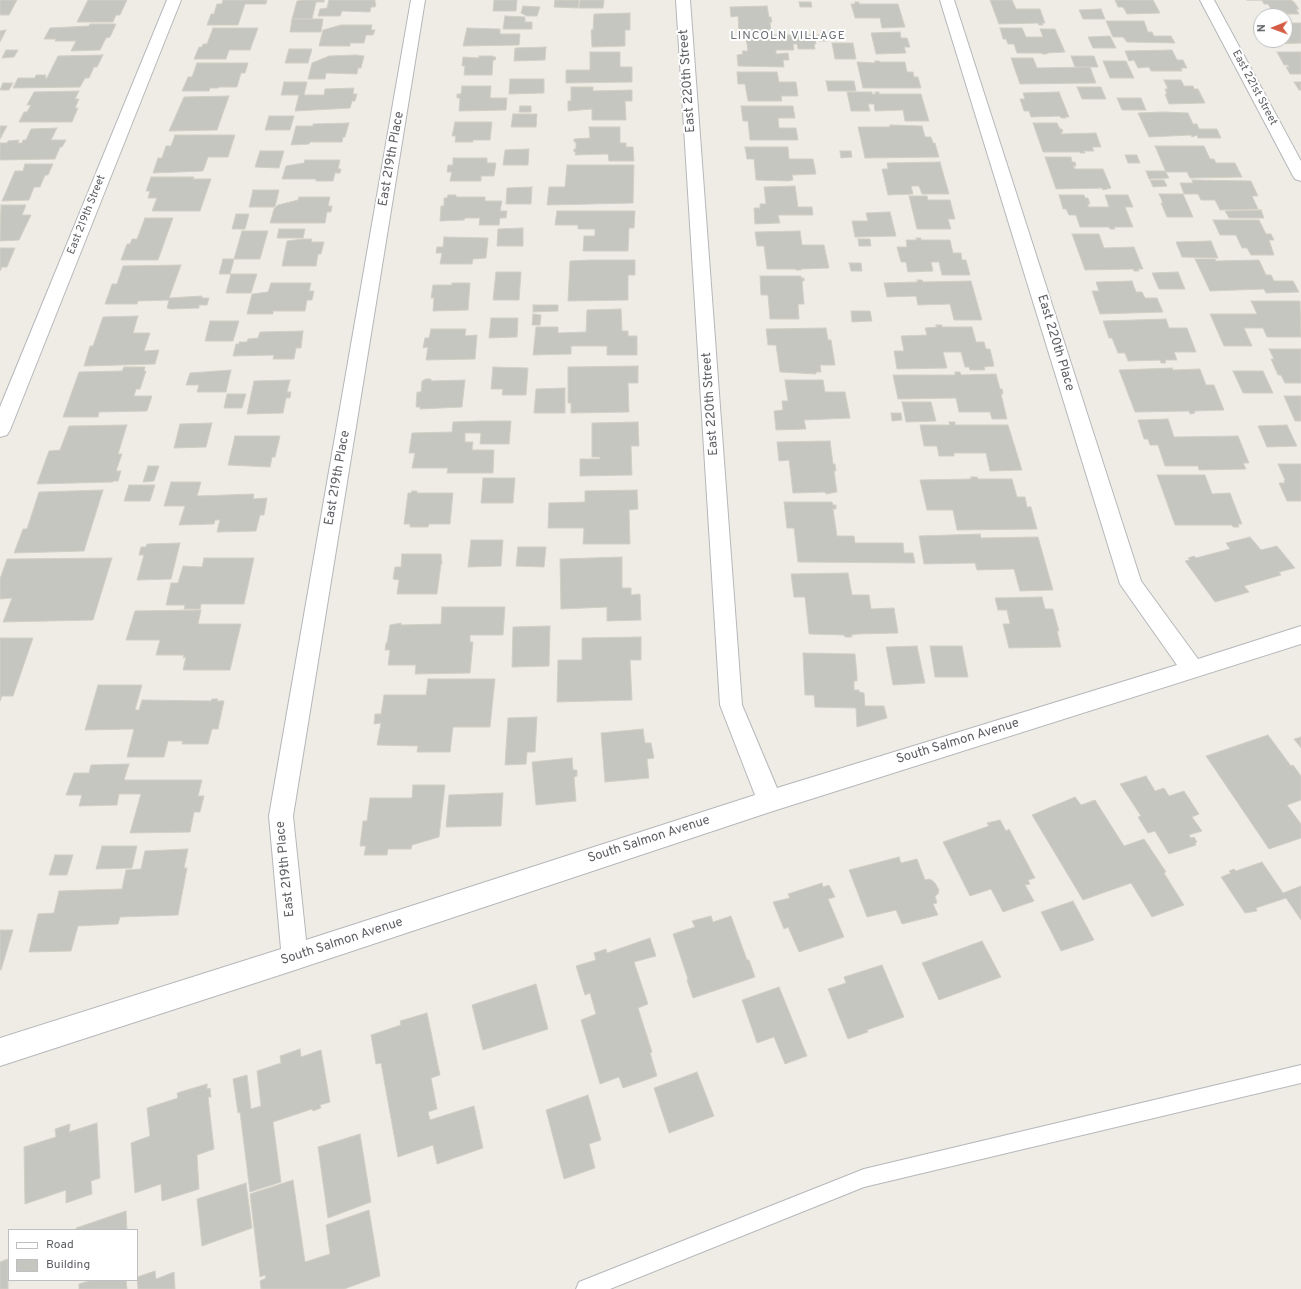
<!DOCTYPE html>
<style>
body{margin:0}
#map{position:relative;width:1301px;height:1289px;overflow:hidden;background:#eeece5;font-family:Overpass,sans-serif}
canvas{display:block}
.legend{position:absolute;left:8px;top:1229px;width:130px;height:52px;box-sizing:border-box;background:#fff;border:1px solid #bebfc1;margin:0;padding:5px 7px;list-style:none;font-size:12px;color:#5d5f64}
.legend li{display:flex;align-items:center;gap:8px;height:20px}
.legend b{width:20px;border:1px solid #bebfc1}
.north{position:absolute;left:1253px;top:8px;width:40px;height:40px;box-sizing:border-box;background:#fff;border:1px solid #bebfc1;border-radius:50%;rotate:269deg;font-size:11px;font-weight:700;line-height:16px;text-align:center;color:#5d5f64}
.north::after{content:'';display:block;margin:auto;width:14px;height:18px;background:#d55c44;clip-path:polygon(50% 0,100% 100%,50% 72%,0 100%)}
</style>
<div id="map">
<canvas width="1301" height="1289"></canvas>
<ul class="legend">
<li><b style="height:5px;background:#fff"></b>Road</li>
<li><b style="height:11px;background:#c6c6c0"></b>Building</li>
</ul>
<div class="north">N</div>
</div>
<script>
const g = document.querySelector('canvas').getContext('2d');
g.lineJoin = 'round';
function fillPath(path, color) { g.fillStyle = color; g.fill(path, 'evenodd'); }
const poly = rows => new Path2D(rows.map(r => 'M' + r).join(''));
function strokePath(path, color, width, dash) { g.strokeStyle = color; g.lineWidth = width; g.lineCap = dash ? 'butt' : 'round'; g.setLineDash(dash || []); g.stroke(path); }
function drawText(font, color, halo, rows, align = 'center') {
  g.font = font + ' Overpass,sans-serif'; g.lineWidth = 4; g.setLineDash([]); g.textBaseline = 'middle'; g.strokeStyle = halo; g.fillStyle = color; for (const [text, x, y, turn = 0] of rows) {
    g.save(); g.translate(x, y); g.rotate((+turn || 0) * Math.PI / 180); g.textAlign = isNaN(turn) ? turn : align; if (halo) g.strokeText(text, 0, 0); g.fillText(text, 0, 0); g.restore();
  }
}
const building = poly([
 [0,0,17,0,9,15,0,15,0,0],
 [88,0,127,0,120,15,116,15,113,22,77,22,88,0],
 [223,0,267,0,266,4,245,4,238,25,207,25,211,14,214,14,217,4,222,4,223,0],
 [304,0,324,0,324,2,316,2,312,19,292,19,297,1,304,0],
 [329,0,375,0,375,3,376,3,375,7,371,7,370,12,342,11,340,16,318,16,320,9,327,8,329,0],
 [494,0,517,0,516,11,493,11,494,0],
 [555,0,579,0,578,8,554,7,555,0],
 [580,0,604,0,603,8,579,8,580,0],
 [990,0,1012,0,1016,9,1040,9,1045,23,1042,23,1043,25,1039,25,1038,23,999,24,990,0],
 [1115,0,1153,0,1160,13,1127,14,1123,7,1118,7,1115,0],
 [1247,0,1291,0,1294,2,1299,9,1296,9,1299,14,1274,14,1268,4,1264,4,1262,0,1247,0],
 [799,2,811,2,812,7,800,7,799,2],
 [855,2,859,2,859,4,898,4,905,27,882,28,880,18,855,18,851,4,855,4,855,2],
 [523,6,540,7,537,16,527,16,521,13,523,6],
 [767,6,769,17,771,17,772,22,770,22,771,32,739,33,738,16,731,17,730,7,767,6],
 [1101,9,1105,19,1083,19,1079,10,1101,9],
 [630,13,630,30,625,30,625,46,592,47,591,30,593,30,594,14,630,13],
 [505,16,525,17,525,22,532,22,532,29,503,29,505,16],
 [292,19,323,19,321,32,290,32,292,19],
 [1106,21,1144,21,1148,32,1152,32,1154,36,1171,36,1175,43,1127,42,1123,37,1113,37,1106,21],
 [1285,21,1286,23,1301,23,1301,43,1271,44,1269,40,1285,40,1285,21],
 [90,24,116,24,110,37,106,38,100,50,71,51,76,41,55,41,56,39,44,39,50,28,89,26,90,24],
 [341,25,372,25,371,30,375,30,373,35,366,35,364,43,350,43,350,46,319,46,323,30,341,25],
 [213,28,258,28,250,50,229,50,226,59,194,59,199,47,202,47,203,44,207,44,213,28],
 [467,28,500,29,500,34,520,34,519,45,463,46,467,28],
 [1000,28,1022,28,1026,37,1043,37,1040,29,1055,29,1065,52,1047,53,1047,54,1042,54,1042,53,1017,53,1014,44,1008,44,1006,39,1003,39,1000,28],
 [6,30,0,42,0,31,6,30],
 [900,32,901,38,907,38,910,47,904,47,906,53,876,54,871,33,900,32],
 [772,35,814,35,816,44,814,44,815,49,798,49,797,44,793,44,794,50,776,50,776,54,788,53,789,60,783,60,784,67,738,66,737,55,743,54,742,51,748,51,746,37,772,37,772,35],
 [818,35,827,35,828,41,819,41,818,35],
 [1110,36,1116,48,1093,48,1088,37,1110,36],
 [832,43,853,43,856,59,835,59,832,43],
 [546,47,545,60,514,61,515,48,546,47],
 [289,49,312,49,308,63,285,63,289,49],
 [6,50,18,50,14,57,2,58,6,50],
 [1172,50,1177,60,1183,60,1187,68,1181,68,1182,71,1151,71,1149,67,1138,68,1134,60,1129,61,1125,51,1172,50],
 [590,52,620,52,620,67,632,67,632,82,566,83,566,70,590,70,590,52],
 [1277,52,1301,52,1301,74,1290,74,1286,67,1289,67,1288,65,1284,65,1277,52],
 [103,55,97,67,94,67,89,78,85,78,80,87,13,88,18,78,35,78,36,75,46,75,45,78,47,78,58,56,103,55],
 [356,55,364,56,361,68,358,68,357,74,326,73,325,79,308,79,312,63,329,56,356,55],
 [479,56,493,56,493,57,496,57,495,60,493,60,492,75,464,75,465,66,462,66,463,57,479,58,479,56],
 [1071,56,1094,56,1098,67,1075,67,1071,56],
 [1011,58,1033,58,1037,68,1090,67,1096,83,1020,84,1011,58],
 [875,61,879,61,880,62,905,62,907,72,913,72,914,77,918,77,921,88,863,88,857,62,875,63,875,61],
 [1103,61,1126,61,1134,78,1110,78,1103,61],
 [197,63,248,63,245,73,241,73,237,87,219,87,218,88,210,88,209,91,182,91,188,77,192,77,197,63],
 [737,72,777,72,779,82,796,82,798,96,781,96,782,101,748,101,745,84,738,84,737,72],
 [510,79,544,79,544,93,509,94,510,79],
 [1164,80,1181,80,1184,86,1193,86,1194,89,1198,89,1205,103,1169,104,1165,94,1167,94,1165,89,1168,89,1164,80],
 [826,81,854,81,856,91,828,91,826,81],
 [284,82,307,82,304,95,324,95,325,89,354,88,353,94,357,94,355,101,352,101,350,108,295,111,299,95,281,95,284,82],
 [1294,82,1301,82,1301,90,1299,90,1294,82],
 [3,83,13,83,9,90,0,90,3,83],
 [462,86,491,86,490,98,507,98,506,110,459,111,460,98,457,98,457,94,461,94,462,86],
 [571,87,593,87,593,91,632,90,632,101,625,101,626,120,592,120,592,109,568,111,568,101,571,101,571,87],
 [1077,87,1101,87,1106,99,1082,99,1077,87],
 [79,91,75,99,79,99,75,108,78,108,72,122,19,122,24,112,27,112,31,105,27,105,34,92,79,91],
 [847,92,872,92,872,94,876,94,875,92,879,92,879,94,921,94,929,121,905,121,903,110,875,111,874,104,868,104,870,111,851,111,847,92],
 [1059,92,1069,117,1065,117,1066,118,1061,118,1060,116,1031,117,1029,111,1024,111,1020,99,1025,99,1023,93,1059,92],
 [229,96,217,130,169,131,184,97,229,96],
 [1117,98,1141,98,1146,110,1122,110,1117,98],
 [520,106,531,106,531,112,519,112,520,106],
 [741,106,793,106,795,118,778,118,779,128,796,128,798,140,750,140,748,121,743,121,741,106],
 [1163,112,1188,113,1193,124,1197,124,1199,129,1217,129,1221,138,1198,138,1197,135,1192,137,1191,135,1149,137,1138,113,1163,112],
 [513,114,537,114,536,127,511,127,513,114],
 [269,116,294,116,290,130,265,130,269,116],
 [455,122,492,122,490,140,473,140,473,142,455,142,456,136,452,136,455,122],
 [349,123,345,137,343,137,342,142,310,142,309,144,291,145,296,126,313,126,313,124,349,123],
 [1033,123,1057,123,1060,129,1062,129,1063,132,1061,132,1061,134,1096,133,1101,147,1092,147,1094,151,1084,151,1085,153,1080,153,1080,152,1043,152,1033,123],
 [890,125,922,126,925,137,931,137,933,143,935,143,939,157,865,158,858,127,890,127,890,125],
 [0,126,7,126,0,139,0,126],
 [589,127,620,127,620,143,626,143,626,147,633,147,634,161,609,161,608,154,575,155,576,152,574,152,574,149,576,149,576,142,574,142,574,139,590,138,589,127],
 [57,128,51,140,66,140,62,147,60,147,55,159,0,160,0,143,7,143,8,141,19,140,18,143,22,143,23,140,26,140,31,129,57,128],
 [175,135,235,135,228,157,208,157,203,171,153,173,158,158,162,158,166,146,171,146,175,135],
 [1155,146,1204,146,1210,159,1214,159,1216,163,1235,163,1242,177,1190,178,1187,172,1166,172,1155,146],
 [745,147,788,147,789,159,813,159,816,174,792,175,793,180,788,181,756,180,754,159,747,159,745,147],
 [529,149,528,165,503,165,505,150,529,149],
 [260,151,284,151,279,168,255,167,260,151],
 [840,151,851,151,852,157,841,158,840,151],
 [1125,155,1137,155,1140,163,1128,163,1125,155],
 [1045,157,1071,157,1072,162,1075,162,1076,166,1073,166,1075,169,1103,169,1111,188,1103,190,1102,188,1056,189,1045,157],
 [453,158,487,158,487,163,496,163,494,176,481,176,481,181,450,181,452,172,447,172,448,165,453,165,453,158],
 [305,160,340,160,338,169,341,169,340,173,335,173,333,181,316,181,316,179,282,179,286,166,304,163,305,160],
 [940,162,949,194,922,194,919,186,911,186,913,194,888,195,882,169,888,169,887,163,940,162],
 [25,164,53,164,48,175,45,175,40,187,34,187,29,200,2,201,15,171,23,171,25,164],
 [567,165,634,165,633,203,547,205,549,187,565,187,567,165],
 [1146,171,1165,171,1169,178,1149,179,1146,171],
 [151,177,194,177,193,179,211,179,200,211,152,211,157,198,148,198,150,191,146,191,151,177],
 [1150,180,1164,180,1167,186,1153,187,1150,180],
 [1192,180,1251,181,1258,196,1252,196,1258,209,1220,210,1215,200,1201,200,1198,194,1184,194,1180,183,1193,183,1192,180],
 [795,186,798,207,812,207,813,215,778,215,780,223,755,224,754,208,760,208,760,204,766,204,764,187,795,186],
 [532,187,531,204,506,204,507,188,532,187],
 [253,190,279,190,275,207,249,207,253,190],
 [1159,194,1183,194,1193,217,1167,217,1161,203,1163,203,1159,194],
 [448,195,456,195,456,197,485,197,485,201,502,201,500,211,507,211,506,218,500,218,499,225,479,225,480,218,465,218,464,220,440,221,441,206,444,206,444,198,447,198,448,195],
 [1059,195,1084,195,1085,198,1088,198,1090,204,1088,204,1088,207,1109,207,1105,195,1128,195,1133,207,1125,207,1133,227,1114,227,1115,229,1110,229,1109,227,1080,227,1076,215,1069,215,1066,209,1063,209,1059,195],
 [909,196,927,196,928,200,950,200,955,219,948,219,951,229,917,229,909,196],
 [299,197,330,197,328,206,332,206,331,212,327,212,325,223,270,223,274,209,278,205,298,200,299,197],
 [1,205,26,205,22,215,31,215,19,240,0,241,1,205],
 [1261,210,1264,218,1229,218,1225,211,1261,210],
 [557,211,635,211,634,228,629,228,628,251,583,251,584,236,595,236,595,229,578,229,578,225,555,225,557,211],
 [890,212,896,236,855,237,852,221,868,221,866,213,890,212],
 [236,214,249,214,245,229,232,229,236,214],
 [145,218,173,218,158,260,121,260,127,244,130,244,132,239,137,239,145,218],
 [1213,220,1259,220,1266,234,1271,234,1274,240,1269,240,1274,255,1251,255,1247,248,1242,248,1236,235,1220,235,1213,220],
 [523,228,523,246,497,246,498,229,523,228],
 [279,229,305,229,303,238,277,238,279,229],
 [242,231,268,231,260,259,234,259,242,231],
 [800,231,802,245,824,245,829,268,801,269,801,270,796,270,795,269,767,269,764,246,757,246,755,232,800,231],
 [1072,234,1099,234,1104,248,1134,247,1143,269,1138,269,1139,271,1134,271,1133,269,1085,270,1072,234],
 [444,237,488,238,486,258,473,259,472,264,440,264,442,253,436,253,437,247,443,247,444,237],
 [916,238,921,238,921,240,950,240,953,253,961,253,962,260,966,260,970,275,942,275,939,262,931,262,933,271,908,272,906,262,901,262,897,247,907,247,906,240,917,240,916,238],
 [303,239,312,239,311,242,324,242,321,254,318,254,316,266,282,266,287,241,303,239],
 [858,239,870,239,871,246,859,246,858,239],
 [1211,241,1218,258,1182,257,1176,242,1211,241],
 [0,248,15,248,7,267,2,267,0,271,0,248],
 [223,259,234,259,230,274,219,274,223,259],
 [1195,259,1215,259,1216,261,1259,260,1266,275,1271,275,1274,281,1293,281,1299,292,1266,293,1264,289,1210,291,1195,259],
 [591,260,635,260,635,275,628,275,628,300,568,301,570,261,591,260],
 [849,263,861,263,862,271,851,271,849,263],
 [181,265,169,298,202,296,202,298,209,298,207,305,199,305,199,308,171,309,167,308,169,300,138,301,137,304,105,304,112,284,117,284,123,266,181,265],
 [496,272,521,272,519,300,493,300,496,272],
 [1178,272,1185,289,1159,289,1152,273,1178,272],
 [231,274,257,274,251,293,226,293,231,274],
 [760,276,801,276,801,278,804,278,804,281,802,281,804,304,798,304,799,319,770,319,768,295,761,295,760,276],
 [917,280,922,280,923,282,971,281,982,320,954,320,950,304,918,305,916,296,887,297,884,283,918,282,917,280],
 [1132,281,1136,292,1142,292,1145,298,1157,298,1163,312,1100,314,1092,291,1099,291,1096,282,1132,281],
 [271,283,311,283,309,291,314,291,312,300,307,300,305,311,273,311,273,314,247,314,252,294,268,292,271,283],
 [452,283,470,283,468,310,433,311,434,298,431,298,433,285,452,285,452,283],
 [1251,301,1300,301,1301,337,1267,337,1263,328,1244,328,1252,346,1224,346,1210,314,1257,314,1251,301],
 [533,305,558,305,558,311,533,312,533,305],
 [621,309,622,331,628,331,628,336,637,336,637,355,607,355,607,346,571,346,571,354,533,355,536,327,558,327,558,333,586,332,587,310,621,309],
 [851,311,870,311,872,321,852,322,851,311],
 [533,314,541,315,540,325,532,325,533,314],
 [138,316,133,333,150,333,144,351,159,350,155,364,84,366,90,346,93,346,103,317,138,316],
 [491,318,518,318,517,337,489,338,491,318],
 [1166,319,1169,328,1187,328,1196,352,1174,352,1177,360,1165,360,1166,363,1161,363,1160,360,1128,361,1125,353,1118,353,1112,338,1109,338,1103,321,1166,319],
 [210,321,239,321,233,341,205,341,210,321],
 [936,325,942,325,942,327,972,327,976,342,984,342,986,349,990,349,994,366,984,367,985,370,970,370,969,367,965,367,961,352,943,352,947,368,897,369,894,351,904,351,901,336,927,335,925,328,937,327,936,325],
 [826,328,828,340,831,340,835,365,820,365,821,372,816,372,816,374,780,372,776,345,768,345,766,329,826,328],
 [431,329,466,329,465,336,477,335,475,359,426,360,428,347,423,348,425,338,429,338,431,329],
 [303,331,301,348,296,348,294,359,273,359,274,355,233,356,236,344,239,344,239,342,247,342,248,339,258,338,260,332,303,331],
 [1269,349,1301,349,1301,383,1285,383,1281,375,1278,375,1271,359,1274,359,1269,349],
 [638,366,638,383,628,383,629,412,571,413,571,403,568,403,568,367,638,366],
 [124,367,145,367,144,371,146,371,140,389,136,389,134,396,152,396,147,411,99,412,98,417,63,417,79,372,122,371,124,367],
 [493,367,528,368,526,395,502,395,503,389,491,389,493,367],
 [1172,368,1173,370,1200,369,1206,385,1214,385,1224,410,1194,411,1195,413,1190,414,1189,411,1135,412,1119,370,1172,368],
 [231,370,226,392,197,392,199,385,186,385,190,373,231,370],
 [1233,371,1263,371,1273,393,1243,393,1233,371],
 [955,372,960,372,961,375,996,374,1000,389,1002,389,1003,394,1001,394,1007,419,992,419,990,412,959,412,956,398,898,399,893,375,955,375,955,372],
 [426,379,431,379,431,381,465,380,462,407,420,409,420,407,416,407,417,392,421,392,422,381,426,379],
 [290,380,287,392,291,392,290,398,286,398,283,413,247,414,254,381,290,380],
 [785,380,823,380,825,392,845,392,850,418,804,420,806,429,776,430,774,411,783,410,782,401,788,401,785,380],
 [565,388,565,413,534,413,536,389,565,388],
 [227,394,246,394,242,408,224,408,227,394],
 [1284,396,1301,396,1301,421,1295,421,1284,396],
 [902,402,931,402,936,421,906,422,902,402],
 [891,413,901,413,902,420,892,421,891,413],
 [1168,419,1174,437,1238,436,1249,463,1243,463,1246,469,1199,470,1198,466,1165,466,1158,445,1150,445,1148,439,1144,439,1138,420,1168,419],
 [482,421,511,421,509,444,480,444,481,433,465,433,465,442,473,442,472,450,494,450,493,473,447,473,448,468,412,468,415,453,409,453,412,433,452,432,453,422,482,421],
 [638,422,639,446,631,446,632,475,580,476,580,459,600,459,600,457,592,457,592,423,638,422],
 [949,422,955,422,955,425,1008,425,1022,470,990,471,986,453,954,453,954,456,939,456,937,446,924,446,920,425,950,425,949,422],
 [212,423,206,447,174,448,180,424,212,423],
 [127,425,118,454,122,454,116,471,121,471,118,481,113,481,113,482,37,484,49,451,60,450,69,426,127,425],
 [1287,425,1297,446,1267,447,1258,426,1287,425],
 [235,436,280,436,275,457,272,457,270,467,228,465,235,436],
 [830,441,833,464,835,464,836,471,834,471,837,492,826,494,825,492,793,493,789,460,779,461,777,442,830,441],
 [1278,464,1301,464,1301,501,1287,501,1279,483,1285,483,1284,481,1285,480,1278,464],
 [148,466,159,466,154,481,143,482,148,466],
 [1157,475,1205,475,1212,494,1230,493,1242,524,1238,524,1239,527,1233,527,1232,525,1175,525,1157,475],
 [971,477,977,477,978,479,1012,479,1017,497,1025,497,1027,507,1031,507,1037,529,957,530,953,510,927,510,920,480,971,479,971,477],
 [483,478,515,478,513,503,481,503,483,478],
 [171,482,201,482,197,496,254,494,253,499,267,498,264,515,260,515,256,531,217,532,220,520,215,520,214,524,179,525,185,506,164,506,171,482],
 [129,485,155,485,150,501,124,501,129,485],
 [103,490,84,551,14,553,23,529,27,529,39,492,103,490],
 [637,490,638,509,629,510,630,544,583,544,584,528,548,528,549,503,585,502,585,491,637,490],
 [412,491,417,491,417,493,453,493,450,524,429,524,428,527,410,527,410,524,404,524,408,493,411,493,412,491],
 [784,502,832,502,833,505,836,505,836,509,833,509,837,536,854,536,855,543,903,543,904,553,913,553,915,563,798,562,794,528,787,528,784,502],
 [980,534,981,538,1038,537,1053,590,1020,591,1014,569,977,570,975,563,924,564,919,536,980,534],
 [1250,537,1261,550,1277,546,1295,568,1279,572,1281,575,1244,586,1249,592,1215,602,1185,561,1190,560,1188,558,1194,556,1196,558,1230,549,1226,543,1250,537],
 [471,540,503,540,501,566,468,567,471,540],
 [180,543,171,579,137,580,144,555,139,555,141,547,146,547,147,544,180,543],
 [518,547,546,547,544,567,516,566,518,547],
 [402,554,441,554,442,564,441,564,437,594,397,594,399,580,393,579,395,567,401,567,402,554],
 [622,557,622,588,631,588,631,595,640,594,641,620,607,621,607,607,561,609,560,559,622,557],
 [112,558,93,620,3,622,12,598,0,599,0,579,7,559,112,558],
 [204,558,254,558,244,604,201,604,200,609,184,609,185,605,166,605,171,583,178,583,183,566,202,567,204,558],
 [848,573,852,595,869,595,871,609,894,608,898,633,858,634,851,635,852,637,845,637,844,635,809,634,805,597,794,597,791,574,848,573],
 [1042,597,1045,609,1053,609,1059,631,1057,631,1061,647,1009,648,1003,624,1010,624,1007,610,998,610,995,598,1042,597],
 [442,607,505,607,503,635,470,635,470,642,473,642,470,673,415,674,416,665,388,665,390,650,385,650,386,643,387,643,390,625,401,623,401,625,441,624,442,607],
 [201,610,198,624,241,624,230,670,183,670,186,657,183,658,184,655,156,655,160,640,126,640,135,611,201,610],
 [550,626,549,666,512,667,513,627,550,626],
 [641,637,641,660,630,660,632,700,557,702,558,660,582,660,582,638,641,637],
 [0,638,33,638,13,696,2,696,0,701,0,638],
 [917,646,925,683,893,685,886,647,917,646],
 [930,646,962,646,968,677,935,677,930,646],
 [803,653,855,654,857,676,857,681,854,681,854,690,859,690,859,692,864,693,865,706,884,706,887,718,857,727,856,708,815,707,814,695,805,695,803,653],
 [428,679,495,679,490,727,453,727,450,752,417,752,418,746,377,745,381,723,374,724,375,714,381,714,384,695,426,695,428,679],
 [98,685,142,685,135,710,139,710,142,700,211,701,212,699,218,699,217,701,224,701,218,729,212,729,208,744,182,744,183,741,168,741,164,757,127,757,134,729,85,730,98,685],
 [537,717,535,752,527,752,526,764,505,765,508,718,537,717],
 [643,729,645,743,651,743,654,758,647,759,649,778,605,782,601,733,643,729],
 [1268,735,1291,766,1293,765,1301,776,1301,800,1287,805,1301,824,1301,838,1269,849,1206,756,1268,735],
 [1301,737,1301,748,1294,739,1301,737],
 [572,758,573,770,577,770,577,776,574,777,576,801,536,805,532,762,572,758],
 [129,764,124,780,202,780,198,796,204,796,200,812,194,812,190,832,130,833,141,794,119,794,117,805,79,806,82,795,66,795,74,773,89,773,91,765,129,764],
 [1146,776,1155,791,1164,788,1169,796,1184,791,1199,814,1192,817,1202,831,1189,835,1191,838,1194,837,1197,842,1195,843,1196,845,1169,854,1155,831,1148,833,1138,817,1141,816,1120,784,1146,776],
 [413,785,445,785,439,837,412,845,411,849,388,849,387,855,364,855,366,846,360,846,363,821,367,821,370,798,412,798,413,785],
 [503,793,501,826,446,827,449,795,503,793],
 [1075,797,1081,805,1095,800,1124,846,1144,839,1166,872,1164,873,1184,905,1152,917,1131,883,1083,900,1032,815,1075,797],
 [1000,820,1006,831,1009,829,1035,878,1028,880,1030,884,1025,885,1034,901,1003,912,991,889,970,896,943,842,989,826,987,823,1000,820],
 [102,846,137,846,132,868,96,869,102,846],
 [188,849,184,868,187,868,178,915,120,917,118,924,78,926,71,951,29,952,38,914,54,913,59,891,122,889,126,870,141,869,145,851,188,849],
 [55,855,73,855,67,875,49,875,55,855],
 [899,857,901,863,917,859,925,880,930,879,935,883,939,890,938,894,935,896,937,903,933,904,938,915,902,924,896,910,867,917,849,870,899,857],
 [1262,862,1283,893,1301,886,1301,920,1286,898,1256,908,1257,911,1245,913,1221,877,1231,873,1229,871,1234,869,1236,871,1262,862],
 [822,883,823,887,829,885,835,897,828,899,844,937,799,952,788,927,784,929,773,902,790,898,788,894,822,883],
 [1073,901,1094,940,1061,951,1041,912,1073,901],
 [711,916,713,922,731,916,747,960,749,960,755,977,693,998,687,980,688,979,673,934,695,927,692,921,711,916],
 [0,930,13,930,1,970,0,970,0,930],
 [650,938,656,956,634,962,648,1004,638,1008,652,1052,650,1053,657,1076,623,1088,619,1077,600,1084,581,1020,596,1014,590,993,585,995,576,966,596,960,594,953,606,949,607,953,650,938],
 [982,941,1001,977,939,1000,922,963,982,941],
 [882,965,904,1017,867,1030,868,1032,848,1039,828,989,846,983,844,977,882,965],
 [536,984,548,1029,483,1050,472,1005,536,984],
 [779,987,807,1056,785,1064,774,1037,757,1043,742,1000,779,987],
 [427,1013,440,1075,431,1078,437,1109,428,1112,430,1120,474,1106,483,1148,437,1164,433,1145,398,1157,381,1063,376,1064,371,1035,401,1025,400,1021,427,1013],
 [300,1049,301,1057,321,1050,330,1102,320,1105,321,1108,313,1111,312,1109,273,1122,281,1182,250,1192,240,1112,238,1113,233,1079,247,1075,251,1109,261,1106,257,1071,281,1063,280,1056,300,1049],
 [697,1072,714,1116,669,1133,654,1088,697,1072],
 [207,1084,207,1089,210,1088,211,1097,208,1097,214,1149,197,1155,199,1189,162,1201,161,1184,135,1193,131,1143,150,1136,147,1108,178,1098,177,1093,207,1084],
 [588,1095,601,1140,589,1144,595,1168,564,1179,546,1110,588,1095],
 [97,1123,100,1178,91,1181,92,1194,66,1203,66,1190,25,1204,24,1147,56,1137,55,1129,70,1124,69,1132,97,1123],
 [360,1134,371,1202,328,1218,318,1147,360,1134],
 [293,1180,305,1262,330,1254,326,1225,369,1210,380,1276,344,1289,261,1289,260,1281,266,1278,265,1275,260,1277,250,1194,293,1180],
 [246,1183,252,1228,202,1246,197,1199,246,1183],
 [126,1211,127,1230,76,1230,76,1228,126,1211],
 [8,1259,8,1289,0,1289,0,1262,8,1259],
 [155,1271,156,1279,174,1272,175,1289,138,1289,137,1277,155,1271],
 [92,1280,126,1280,127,1289,79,1289,79,1284,92,1280]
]);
const lane = poly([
 [1301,1065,1301,1083,864,1187,610,1289,576,1289,579,1282,864,1169,1301,1065]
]);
const street = poly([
 [167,0,181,0,10,430,7,435,0,437,0,407,167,0],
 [411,0,425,0,293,816,306,940,755,795,720,705,676,0,690,0,742,705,777,788,1177,665,1120,584,940,0,954,0,1141,581,1198,659,1301,626,1301,644,770,812,295,970,0,1066,0,1038,281,949,269,816,411,0],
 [1200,0,1214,0,1301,161,1301,181,1295,179,1293,176,1200,0]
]);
const farStreetnames = [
 ["East 221st Street",1254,88,62],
 ["East 219th Street",87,215,-68]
];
const farNeighbourhoodnames = [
 ["LINCOLN VILLAGE",788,37]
];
const streetNames = [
 ["East 220th Street",688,81,-94],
 ["East 219th Place",392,159,-80],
 ["East 220th Place",1055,343,73],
 ["East 220th Street",711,404,-94],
 ["East 219th Place",338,478,-80],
 ["South Salmon Avenue",958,742,-17],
 ["South Salmon Avenue",649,840,-18],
 ["East 219th Place",286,869,-96],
 ["South Salmon Avenue",342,942,-18]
];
fillPath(building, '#c6c6c0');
strokePath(building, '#d2cfc4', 1);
strokePath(lane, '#b5b7ba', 2);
strokePath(street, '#b5b7ba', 2);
fillPath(lane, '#fff');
fillPath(street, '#fff');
drawText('11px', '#5d5f64', '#fff', farStreetnames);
g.letterSpacing = '1px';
drawText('12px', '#6e7176', '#fff', farNeighbourhoodnames);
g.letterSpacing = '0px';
drawText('13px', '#5d5f64', '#fff', streetNames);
</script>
